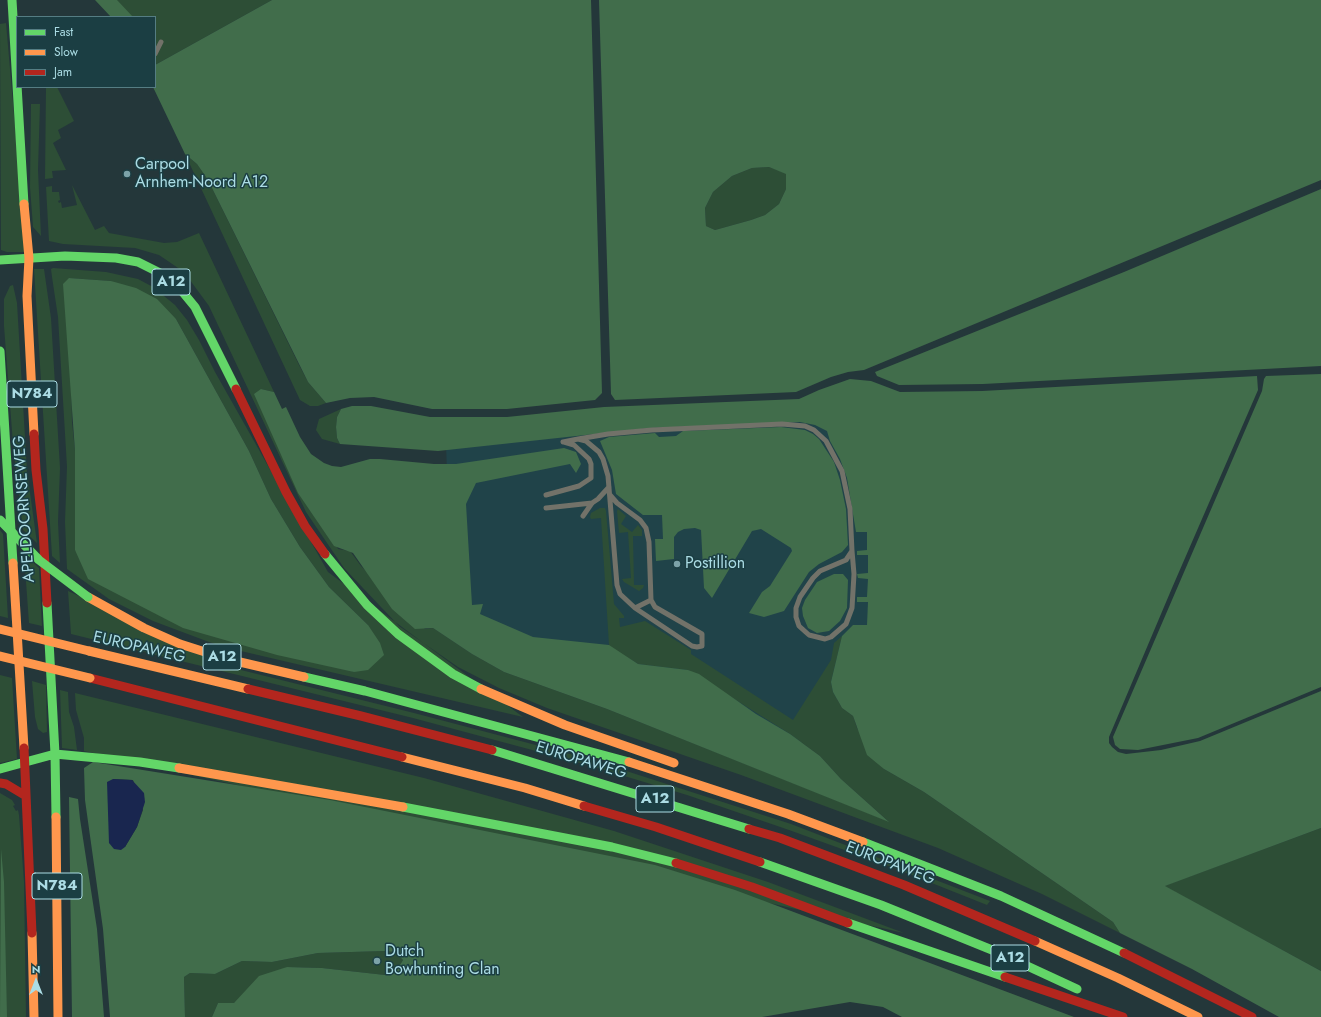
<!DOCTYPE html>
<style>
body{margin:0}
#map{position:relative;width:1321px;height:1017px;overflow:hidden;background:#24373a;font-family:Jost,sans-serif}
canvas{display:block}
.legend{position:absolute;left:16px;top:16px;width:140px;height:72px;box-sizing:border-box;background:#1b3e43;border:1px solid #557d83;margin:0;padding:5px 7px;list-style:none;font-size:12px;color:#abdce4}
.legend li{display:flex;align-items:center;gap:8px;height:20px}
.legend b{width:20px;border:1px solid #557d83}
.north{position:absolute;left:16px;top:961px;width:40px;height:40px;-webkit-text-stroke:3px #1b3e43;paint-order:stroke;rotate:0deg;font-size:11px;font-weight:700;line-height:16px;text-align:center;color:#abdce4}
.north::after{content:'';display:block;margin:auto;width:14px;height:18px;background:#abdce4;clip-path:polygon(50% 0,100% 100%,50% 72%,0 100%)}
</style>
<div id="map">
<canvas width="1321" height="1017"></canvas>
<ul class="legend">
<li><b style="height:5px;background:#63d668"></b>Fast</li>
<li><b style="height:5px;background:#ff974d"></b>Slow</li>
<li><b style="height:5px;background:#b3261e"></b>Jam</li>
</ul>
<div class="north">N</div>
</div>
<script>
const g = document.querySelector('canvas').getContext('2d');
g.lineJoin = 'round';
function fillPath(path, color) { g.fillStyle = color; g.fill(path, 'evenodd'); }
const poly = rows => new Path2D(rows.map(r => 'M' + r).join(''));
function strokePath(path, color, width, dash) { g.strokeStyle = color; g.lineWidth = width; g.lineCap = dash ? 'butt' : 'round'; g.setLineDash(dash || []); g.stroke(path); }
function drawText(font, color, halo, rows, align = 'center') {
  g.font = font + ' Jost,sans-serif'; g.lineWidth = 3; g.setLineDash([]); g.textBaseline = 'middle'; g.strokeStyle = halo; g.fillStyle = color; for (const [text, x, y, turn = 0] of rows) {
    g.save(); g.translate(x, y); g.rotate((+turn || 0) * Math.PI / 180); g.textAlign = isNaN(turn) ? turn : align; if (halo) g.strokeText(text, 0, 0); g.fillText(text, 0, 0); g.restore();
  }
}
const built = poly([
 [868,409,872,657,796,750,452,617,446,444]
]);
const green = poly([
 [100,0,272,0,155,65,155,17,118,17],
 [6,23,26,252,7,252,1,250,0,24],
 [46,87,57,87,74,121,58,130,61,138,53,143,66,170,52,171,53,178,45,179],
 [31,104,40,104,38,170,41,236,33,227,30,187],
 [185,154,197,164,208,180,299,365,308,382,326,403,318,406,310,406,300,400],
 [769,167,786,173,786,189,779,204,765,215,751,220,715,230,706,226,705,208,713,192,732,176,752,168],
 [72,185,95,230,104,226,109,233,164,243,177,242,199,233,274,392,261,389,338,549,350,551,361,566,425,629,433,628,472,654,504,672,607,709,888,821,841,779,820,756,790,734,688,670,638,664,611,648,609,645,601,518,591,519,590,517,591,513,600,508,605,508,606,511,614,604,624,616,624,618,619,618,620,627,645,621,691,650,691,654,793,720,831,660,834,643,842,636,831,682,833,692,842,708,853,716,857,728,884,769,924,792,1113,922,1120,933,1042,894,938,848,741,775,547,708,499,688,458,667,399,626,344,568,306,512,209,306,184,272,159,255,135,248,63,244,49,241,46,187,52,186,52,192,59,192,60,200,58,201,59,203,61,202,62,208,77,205],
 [53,268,106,272,138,279,153,287,175,305,187,320,199,340,215,372,328,572,523,717,228,648,209,642,153,621,109,599,67,569,65,522,67,467,58,317,52,277,51,269],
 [69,278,111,281,176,319,249,451,271,499,300,547,329,587,368,625,354,672,75,550,75,451,72,422],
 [34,269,44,269,51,318,60,468,58,522,60,563,52,556],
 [13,285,17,303,27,471,37,543,23,530,13,444,4,326,4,299,10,286],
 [341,409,337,417,336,427,337,438,340,444,322,439,316,430,319,419],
 [618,509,626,516,621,524,632,532,638,525,642,530,642,536,633,536,634,585,644,585,643,588,639,591,624,582,622,579,631,578,628,532,619,533,617,511],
 [0,530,3,534,8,618,0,616],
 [24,554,39,568,42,626,29,623],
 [68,591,241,670,414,713,589,759,791,824,990,901,987,905,889,866,789,830,687,795,588,765,413,718,71,634],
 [0,675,12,678,17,759,0,763],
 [32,681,46,685,47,732,43,733,38,729,35,717],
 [60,690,68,692,69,712,74,727,77,750,62,748],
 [75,693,424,778,614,831,768,882,904,933,84,751,84,738,76,710],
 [0,793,12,800,15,805,13,806,16,811,18,810,19,815,24,882,26,1017,0,1017],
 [1321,828,1321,971,1164,886],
 [385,951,395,952,403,960,395,973,385,975,322,968,287,967,234,1003,218,1003,212,1017,185,1017,184,977,190,973,215,974,242,961,272,962,318,953]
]);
const forest = poly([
 [95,0,117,0,133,17,111,17],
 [272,0,591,0,602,393,595,400,507,409,432,409,374,397,350,398,326,403,308,382,208,180,197,164,185,154,153,87,155,87,155,65],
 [599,0,1321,0,1321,180,864,370,848,372,831,377,796,392,615,400,611,394],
 [769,167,786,174,786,189,779,204,765,215,751,220,715,230,706,226,705,208,713,192,732,176,752,168],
 [1321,189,1321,366,983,384,899,385,877,376,875,372,1124,272],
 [69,278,111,281,136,288,157,299,176,319,249,451,271,499,300,547,329,587,368,625,380,643,384,655,368,670,354,672,277,655,183,628,88,579,75,550,75,451,63,284],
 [1321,374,1321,687,1198,738,1138,750,1120,749,1115,745,1113,737,1262,391,1264,379,1266,376],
 [1257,376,1258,390,1172,588,1109,737,1109,743,1112,747,1118,752,1126,754,1161,750,1200,741,1321,691,1321,828,1165,886,1321,971,1321,1017,1279,1017,1192,969,1120,933,1113,922,924,792,884,769,867,755,853,716,842,708,833,692,831,682,842,636,853,625,867,625,868,602,857,602,857,597,867,597,868,579,858,578,857,574,868,573,868,555,857,555,857,551,867,550,867,532,856,532,847,478,840,459,830,441,827,431,815,425,800,422,650,428,438,451,340,444,337,438,336,427,337,417,341,409,352,406,371,406,430,417,507,417,604,407,799,399,819,390,850,379,871,381,900,392,982,391],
 [261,389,274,392,282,409,286,407,300,437,311,454,324,463,332,466,341,467,370,459,380,459,434,464,456,464,564,448,576,452,581,464,576,473,570,464,476,483,466,504,472,605,483,604,480,614,533,637,609,645,638,664,688,670,699,674,756,714,790,734,820,756,841,779,889,822,607,709,504,672,472,654,433,628,415,629,392,609,353,553,334,546,298,493,254,394],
 [781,427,805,430,813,434,819,439,834,462,840,480,846,509,848,545,842,552,819,564,809,572,784,611,764,617,749,613,762,592,770,586,792,551,791,548,761,529,752,531,712,598,704,588,701,530,695,528,684,529,678,532,674,537,674,559,656,561,655,539,663,539,662,515,643,515,616,494,612,470,600,441,609,437,655,433,659,437,676,436,683,431],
 [834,574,843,574,848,580,847,608,840,621,829,631,817,633,808,628,803,616,802,608,805,600,817,582],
 [93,762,330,800,655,865,735,890,1074,1017,902,1017,883,1007,850,1002,762,1017,212,1017,218,1003,234,1003,259,976,287,967,322,968,385,975,395,973,403,960,395,952,385,951,318,953,272,962,242,961,215,974,190,973,184,977,185,1017,110,1017,103,929,85,800,84,768],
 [113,779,133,780,143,810,137,827,125,847],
 [69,797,78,799,80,819,97,929,104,1017,72,1017],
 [1,849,4,882,7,1017,0,1017]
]);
const water = poly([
 [113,779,132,780,144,793,145,802,137,827,125,847,121,850,114,849,109,843,107,782]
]);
const lane = poly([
 [155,54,161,42],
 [578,439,608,434,652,430,782,424,805,426,814,430,826,441,842,471,850,509,852,551,854,574,852,608,846,624,831,637,825,639,809,635,799,626,796,617,796,608,800,597,813,578,820,571,846,560,852,551],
 [563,442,578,439,586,441,599,452,603,459,608,476,617,585,620,594,635,608,692,646,697,647,702,646,702,634,655,607,651,600,649,542,646,528,640,520,617,503,610,495],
 [546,495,579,486,591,478,591,464,589,459,574,445,564,442],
 [546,508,592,503],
 [583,516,592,503,598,499,609,487],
 [635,608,651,600]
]);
const fast = poly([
 [12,0,24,204],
 [0,260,65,256,116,258,138,262,160,273,181,290,195,307,236,389],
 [0,351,13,563],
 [325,554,367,605,398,634,453,674,481,689],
 [47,603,55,754,56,817],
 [304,677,365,691,629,762],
 [492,750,749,829],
 [0,769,55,754,140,762,179,768],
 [403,807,612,847,676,863],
 [863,842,1001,896,1124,953],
 [760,862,881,905,997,952,1077,989],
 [848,923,1005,977]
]);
const slow = poly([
 [24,204,29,258,27,296,34,434],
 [13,563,24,748],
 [88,597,144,628,180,644,227,659,304,677],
 [89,651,248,689],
 [481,689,565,725,674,763],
 [402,757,525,788,584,806],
 [629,762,788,814,863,842],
 [179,768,403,807],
 [56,817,58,1017],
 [32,933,34,1017],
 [1035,941,1118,978,1198,1017]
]);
const jam = poly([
 [236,389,286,492,305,526,325,554],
 [34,434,36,470,43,529,47,603],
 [90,678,402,757],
 [248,689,361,716,492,750],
 [24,748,32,933],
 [0,783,6,784,26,796],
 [584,806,656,827,760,862],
 [749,829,780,838,904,885,1035,941],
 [676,863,752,887,848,923],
 [1124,953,1252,1017],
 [1005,977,1123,1017]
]);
const fastBridge = poly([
 [0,520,39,560,88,597]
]);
const slowBridge = poly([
 [0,629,89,651],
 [0,656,90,678]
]);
const markers = [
 [127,174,4,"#7ca2a8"],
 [677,564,4,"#7ca2a8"],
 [377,961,4,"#7ca2a8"]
];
const shields = [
 [171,282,38],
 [32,394,50],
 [222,657,38],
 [655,799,38],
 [57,886,50],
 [1010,958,38]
];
const shieldNames = [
 ["A12",171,282],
 ["N784",32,394],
 ["A12",222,657],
 ["A12",655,799],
 ["N784",57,886],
 ["A12",1010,958]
];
const poiNames = [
 ["Carpool",135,165],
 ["Arnhem-Noord A12",135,183],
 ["Postillion",685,564],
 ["Dutch",385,952],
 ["Bowhunting Clan",385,970]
];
const streetNames = [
 ["APELDOORNSEWEG",25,509,-94],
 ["EUROPAWEG",139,648,13],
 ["EUROPAWEG",581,761,17],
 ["EUROPAWEG",890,864,21]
];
fillPath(built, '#204349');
fillPath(green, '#2d4e36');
fillPath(forest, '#416d4b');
fillPath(water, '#19264f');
strokePath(lane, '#727269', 5);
strokePath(fast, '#63d668', 9);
strokePath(slow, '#ff974d', 9);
strokePath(jam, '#b3261e', 9);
strokePath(fastBridge, '#63d668', 9);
strokePath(slowBridge, '#ff974d', 9);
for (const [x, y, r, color] of markers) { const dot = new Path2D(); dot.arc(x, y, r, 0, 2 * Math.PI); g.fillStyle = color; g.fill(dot); strokePath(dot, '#1b3e43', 1.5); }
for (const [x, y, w] of shields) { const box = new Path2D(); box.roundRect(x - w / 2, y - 13, w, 26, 3); g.fillStyle = '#1b3e43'; g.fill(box); strokePath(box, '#abdce4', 1); }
drawText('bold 15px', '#abdce4', null, shieldNames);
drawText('16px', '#abdce4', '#1b3e43', poiNames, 'left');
drawText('16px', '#abdce4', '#1b3e43', streetNames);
</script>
